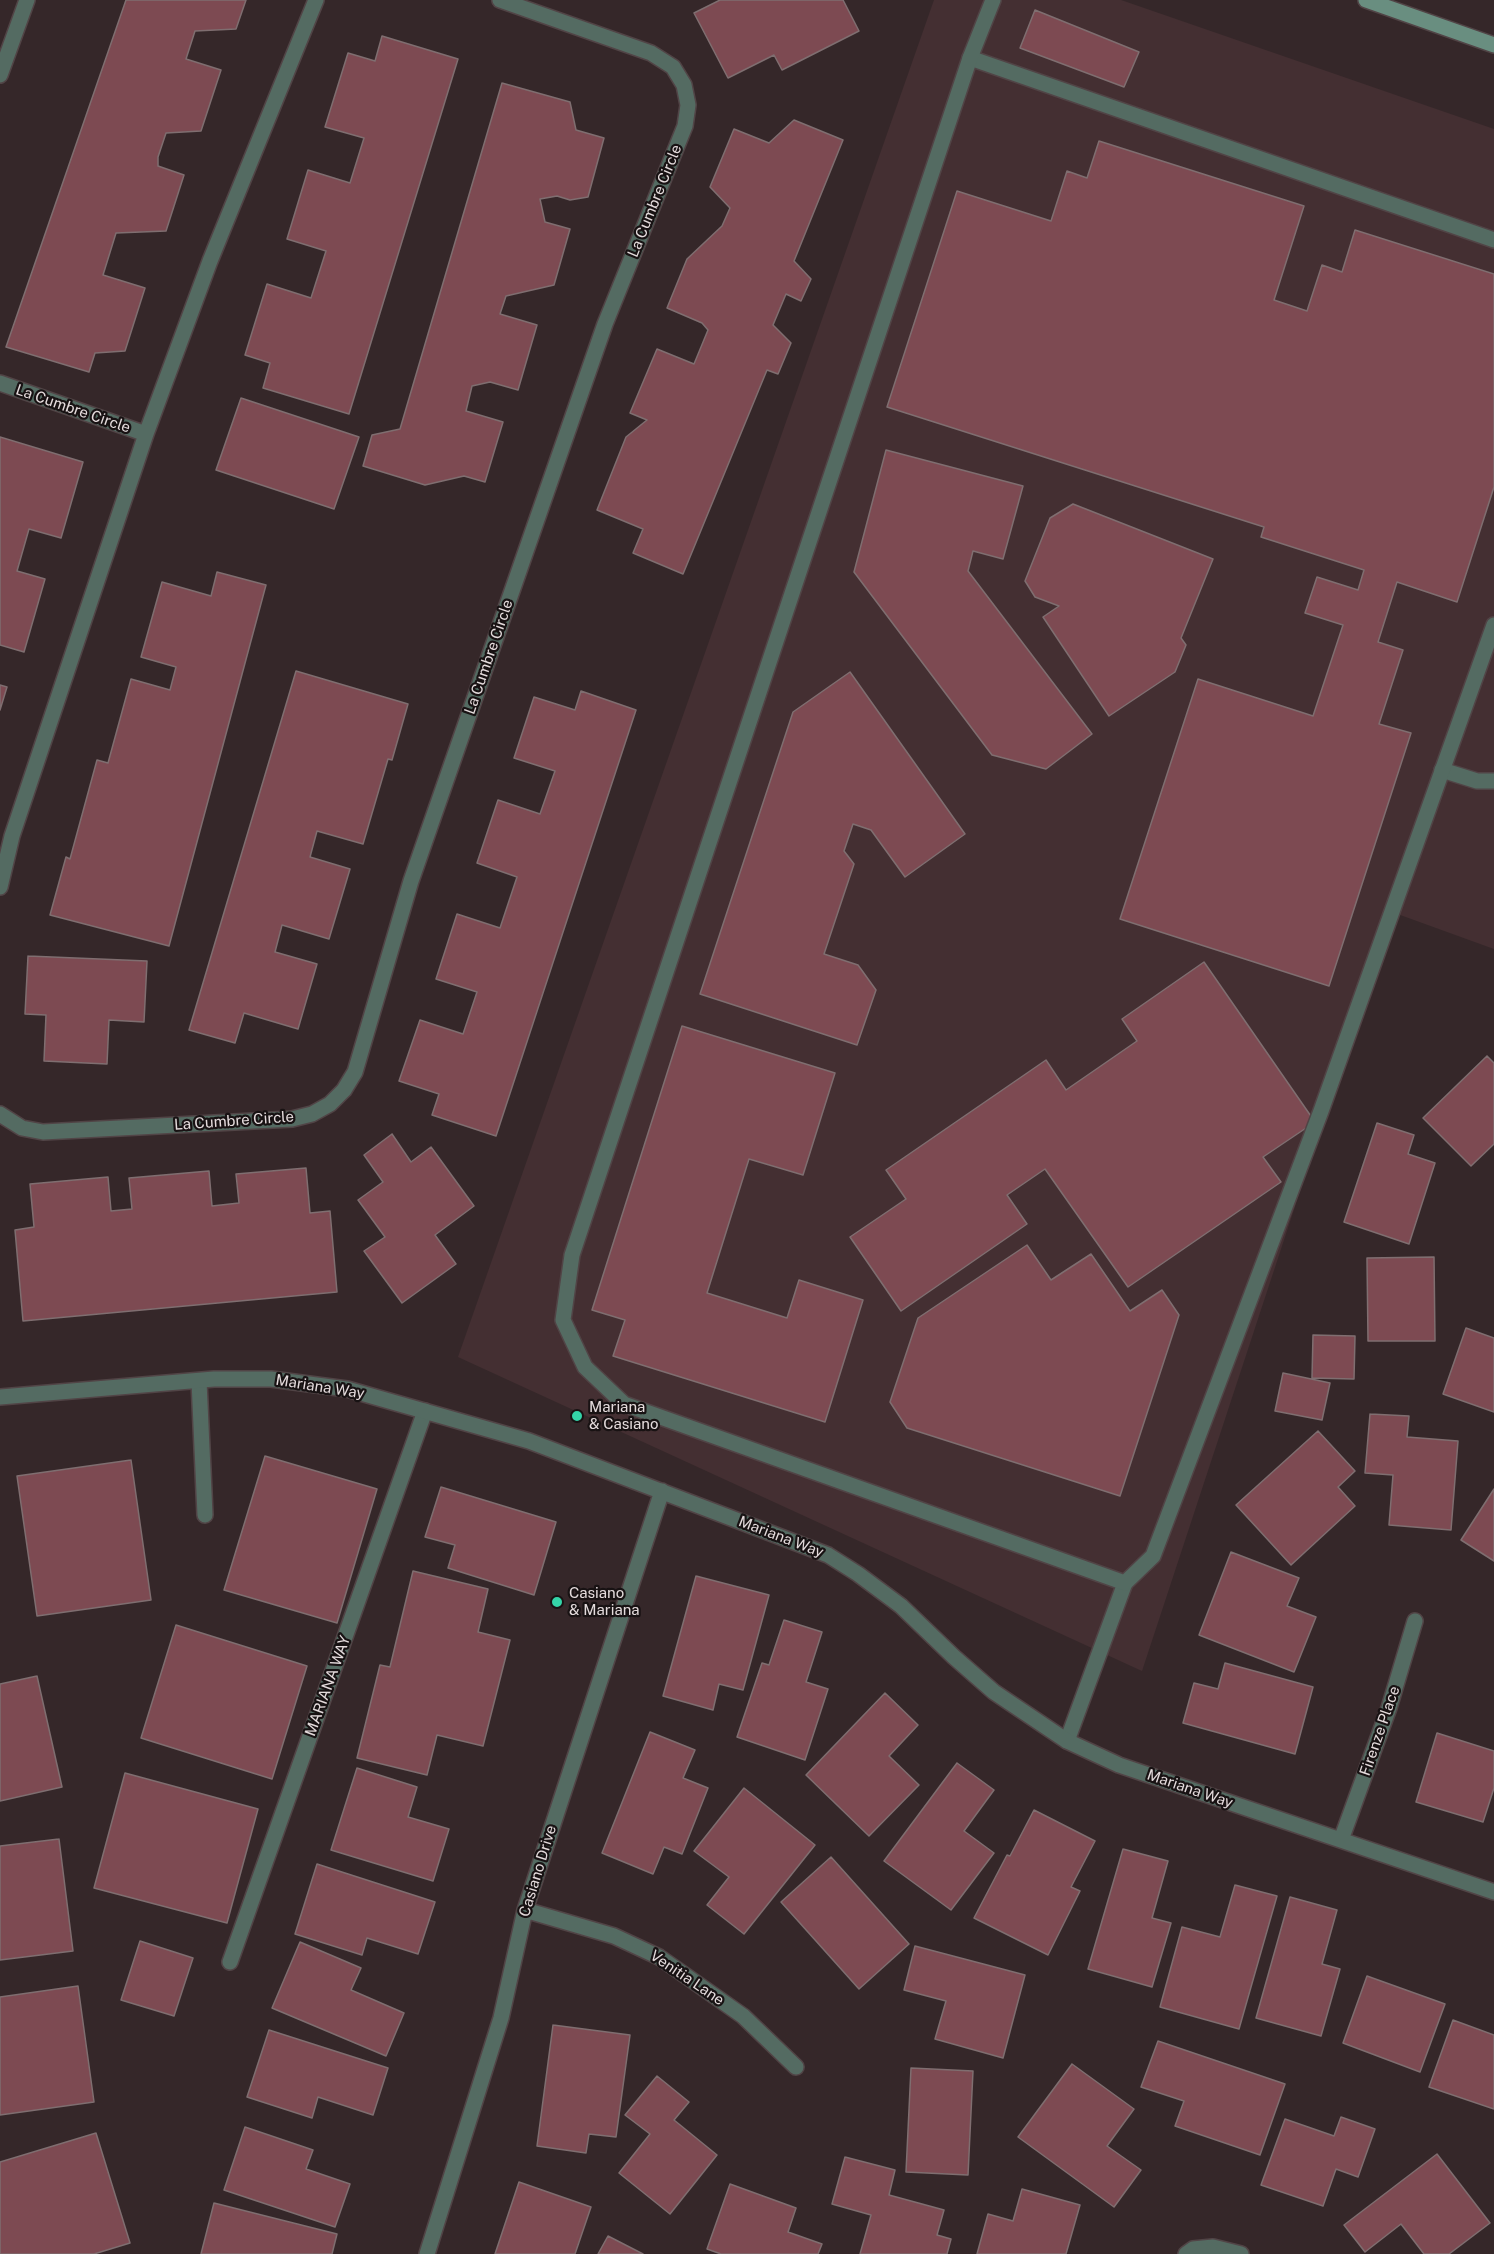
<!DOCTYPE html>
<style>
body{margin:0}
canvas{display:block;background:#352729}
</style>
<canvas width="1494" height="2254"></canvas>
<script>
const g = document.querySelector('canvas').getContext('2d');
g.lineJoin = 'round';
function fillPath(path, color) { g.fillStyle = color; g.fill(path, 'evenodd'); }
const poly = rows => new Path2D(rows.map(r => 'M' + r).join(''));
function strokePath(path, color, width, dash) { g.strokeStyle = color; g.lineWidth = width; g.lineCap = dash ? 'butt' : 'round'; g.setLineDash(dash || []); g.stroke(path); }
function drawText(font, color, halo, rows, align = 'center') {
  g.font = font + ' "Public Sans",sans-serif'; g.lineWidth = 4.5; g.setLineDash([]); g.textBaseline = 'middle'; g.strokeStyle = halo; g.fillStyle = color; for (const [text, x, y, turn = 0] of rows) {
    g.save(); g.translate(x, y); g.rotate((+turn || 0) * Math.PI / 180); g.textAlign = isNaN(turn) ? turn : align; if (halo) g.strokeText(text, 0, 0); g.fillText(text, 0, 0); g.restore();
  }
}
const built = poly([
 [934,0,1121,0,1494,129,1494,949,1392,912,1142,1671,458,1357]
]);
const building = poly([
 [126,0,246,0,236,29,195,31,186,59,221,70,201,131,166,133,158,157,158,166,184,175,166,231,116,233,103,275,145,288,125,351,95,353,89,372,6,347,126,0],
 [720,0,843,0,859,31,782,70,774,55,728,78,694,13,720,0],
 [1035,10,1139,52,1124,87,1020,48,1035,10],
 [382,36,458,59,349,414,263,388,270,363,245,355,267,284,311,298,326,251,287,239,308,170,350,183,364,138,325,127,348,53,375,61,382,36],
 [502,83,570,102,576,130,604,138,588,197,570,200,557,196,540,199,545,222,570,229,554,285,506,296,500,314,537,325,518,390,490,382,472,386,466,411,503,422,485,482,464,476,425,485,363,466,372,435,400,429,502,83],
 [794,120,843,140,794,261,811,279,801,301,786,294,773,325,791,343,778,374,767,370,683,574,633,553,643,529,597,510,626,437,647,420,630,413,657,349,694,364,708,330,702,323,667,308,687,259,722,226,730,208,710,187,734,129,769,143,794,120],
 [1099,141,1304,206,1274,300,1307,311,1322,265,1342,272,1355,230,1494,274,1494,487,1457,602,1397,582,1378,642,1403,650,1379,724,1411,733,1329,986,1120,919,1198,679,1313,716,1343,625,1305,613,1317,577,1358,590,1364,570,1261,537,1264,527,887,407,957,191,1051,221,1067,171,1087,178,1099,141],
 [241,398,359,437,334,509,216,470,241,398],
 [0,437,83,462,61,538,29,529,17,571,45,579,24,652,0,645,0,437],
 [886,450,1023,486,1003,559,973,551,968,571,1092,734,1046,769,992,755,854,572,886,450],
 [1073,504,1213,559,1181,638,1186,645,1175,672,1109,716,1043,617,1059,606,1035,597,1025,581,1050,518,1073,504],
 [217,572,266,585,169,946,50,915,66,857,70,859,97,760,108,763,131,679,170,690,176,667,141,657,162,582,211,596,217,572],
 [296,671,408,704,392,760,388,759,363,844,317,831,310,857,350,869,329,939,282,925,275,952,317,964,298,1029,244,1013,235,1043,189,1030,296,671],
 [850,672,965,834,905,877,871,830,853,824,844,851,854,864,824,954,858,965,876,990,857,1045,700,994,793,712,850,672],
 [0,685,7,687,0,710,0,685],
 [581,691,636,710,496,1136,432,1115,439,1094,399,1081,420,1020,463,1034,477,992,436,979,457,914,500,928,517,877,477,863,498,800,540,814,555,771,514,758,534,697,575,710,581,691],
 [28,956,147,961,144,1022,109,1020,107,1064,44,1061,46,1015,25,1014,28,956],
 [1204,962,1315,1122,1263,1157,1281,1182,1128,1287,1045,1169,1007,1195,1027,1224,901,1311,850,1237,906,1199,886,1170,1046,1060,1066,1090,1137,1041,1122,1019,1204,962],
 [682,1026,835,1073,803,1175,749,1159,707,1293,787,1318,799,1280,863,1300,825,1422,613,1356,625,1320,592,1310,682,1026],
 [1487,1056,1494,1063,1494,1144,1471,1166,1423,1118,1487,1056],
 [1377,1123,1414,1135,1408,1154,1435,1163,1409,1244,1344,1222,1377,1123],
 [392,1134,411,1162,431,1147,474,1206,435,1235,456,1264,402,1303,364,1251,385,1237,358,1200,383,1182,364,1155,392,1134],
 [306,1168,310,1213,330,1211,337,1292,23,1321,15,1230,34,1227,30,1184,108,1177,111,1211,132,1209,129,1178,209,1171,212,1206,239,1203,236,1174,306,1168],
 [1027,1245,1051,1280,1091,1254,1130,1311,1162,1290,1179,1315,1120,1496,907,1428,890,1402,918,1318,1027,1245],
 [1434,1257,1435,1341,1368,1341,1367,1258,1434,1257],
 [1466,1328,1494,1338,1494,1412,1443,1394,1466,1328],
 [1313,1335,1355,1336,1354,1379,1312,1378,1313,1335],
 [1283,1373,1330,1383,1322,1420,1275,1411,1283,1373],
 [1370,1414,1409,1416,1407,1437,1458,1441,1451,1530,1389,1525,1393,1475,1365,1473,1370,1414],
 [1318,1431,1355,1471,1338,1487,1355,1506,1291,1565,1236,1505,1318,1431],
 [265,1456,377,1489,337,1623,224,1590,265,1456],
 [131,1460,151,1600,37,1616,17,1476,131,1460],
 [441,1487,556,1522,534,1595,448,1568,455,1545,425,1537,441,1487],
 [1494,1489,1494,1561,1461,1540,1494,1489],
 [1231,1552,1299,1578,1287,1606,1316,1617,1294,1672,1199,1635,1231,1552],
 [413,1571,488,1589,478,1632,510,1640,483,1746,437,1735,427,1775,357,1758,380,1665,390,1667,413,1571],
 [696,1576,769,1595,743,1690,719,1684,713,1710,663,1696,696,1576],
 [784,1620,822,1632,806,1682,828,1689,805,1760,737,1737,762,1663,769,1665,784,1620],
 [176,1625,307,1666,272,1779,141,1738,176,1625],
 [1225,1663,1313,1687,1295,1754,1183,1723,1194,1683,1218,1689,1225,1663],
 [37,1676,62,1787,0,1801,0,1684,37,1676],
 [885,1693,918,1725,889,1756,919,1785,869,1836,806,1775,885,1693],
 [650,1732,695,1750,683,1778,708,1788,682,1854,664,1847,653,1874,602,1853,650,1732],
 [1437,1733,1494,1751,1494,1788,1483,1822,1416,1802,1437,1733],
 [957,1763,994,1790,964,1831,994,1853,951,1910,884,1861,957,1763],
 [357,1768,417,1787,408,1817,449,1829,433,1881,331,1850,357,1768],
 [125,1773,258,1809,227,1923,94,1888,125,1773],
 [744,1788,815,1845,744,1934,707,1905,729,1877,694,1851,744,1788],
 [1034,1810,1095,1841,1071,1887,1080,1891,1048,1955,974,1918,1007,1855,1010,1856,1034,1810],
 [59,1839,73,1951,0,1960,0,1846,59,1839],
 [1123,1849,1168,1861,1152,1918,1171,1923,1152,1987,1088,1969,1123,1849],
 [831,1857,909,1944,859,1989,781,1902,831,1857],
 [317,1864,435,1902,418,1954,367,1938,362,1955,295,1934,317,1864],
 [1235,1885,1277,1896,1239,2029,1160,2007,1182,1927,1220,1937,1235,1885],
 [1290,1897,1337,1910,1322,1964,1340,1969,1321,2036,1256,2018,1290,1897],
 [140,1941,193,1958,174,2016,121,2000,140,1941],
 [300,1942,361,1968,351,1990,404,2013,386,2056,272,2008,300,1942],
 [915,1946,1025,1975,1003,2058,935,2039,946,2001,904,1990,915,1946],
 [1367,1976,1445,2004,1420,2072,1343,2043,1367,1976],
 [78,1986,94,2102,0,2115,0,1997,78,1986],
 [1453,2020,1494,2035,1494,2109,1429,2087,1453,2020],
 [553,2025,630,2035,616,2137,589,2134,586,2153,537,2146,553,2025],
 [269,2030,388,2068,373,2115,318,2097,312,2118,247,2097,269,2030],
 [1158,2041,1285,2084,1260,2155,1175,2126,1184,2101,1141,2087,1158,2041],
 [1072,2064,1134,2109,1107,2146,1141,2170,1114,2207,1018,2137,1072,2064],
 [911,2068,973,2071,968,2175,906,2172,911,2068],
 [657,2076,689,2102,674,2120,717,2155,670,2214,619,2173,650,2134,625,2115,657,2076],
 [1341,2117,1375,2129,1358,2177,1336,2169,1323,2206,1261,2185,1285,2119,1334,2136,1341,2117],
 [245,2127,313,2150,306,2169,350,2184,335,2227,224,2190,245,2127],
 [96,2133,130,2243,94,2254,0,2254,0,2162,96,2133],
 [1437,2154,1490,2223,1449,2254,1424,2254,1401,2224,1365,2252,1344,2225,1437,2154],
 [845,2157,895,2170,889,2195,944,2210,937,2235,951,2239,947,2254,860,2254,871,2215,832,2204,845,2157],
 [519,2182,591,2207,575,2254,495,2254,519,2182],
 [730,2184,796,2208,788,2232,822,2244,818,2254,721,2254,707,2249,730,2184],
 [1022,2189,1080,2205,1066,2254,977,2254,988,2214,1013,2221,1022,2189],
 [214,2203,337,2234,332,2254,201,2254,214,2203],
 [608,2236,643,2254,598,2254,608,2236]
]);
const lane = poly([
 [970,58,1494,240],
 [1442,770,1477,781,1494,781],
 [199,1381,205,1515],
 [1067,1741,1125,1583],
 [230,1962,425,1411]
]);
const street = poly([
 [993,0,970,58,572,1255,563,1320,585,1367,624,1404,1125,1583,1153,1556,1321,1111,1494,625],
 [0,75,27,0],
 [0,383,146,434],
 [0,887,12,836,146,434,210,261,316,0],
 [0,1114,22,1128,43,1132,292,1119,312,1114,330,1104,344,1090,355,1072,411,881,605,324,685,126,688,105,684,85,673,67,651,53,500,0],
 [0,1397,214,1379,271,1379,347,1389,529,1441,828,1555,858,1574,901,1606,954,1657,994,1692,1067,1741,1119,1765,1494,1892],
 [1341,1840,1389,1708,1415,1621],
 [525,1910,614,1936,659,1957,743,2016,796,2067],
 [427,2254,501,2018,525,1910,662,1491],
 [1186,2254,1193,2249,1213,2247,1241,2254]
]);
const secondary = poly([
 [1366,0,1494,45]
]);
const markers = [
 [577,1416,6,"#34d4a8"],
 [557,1602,6,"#34d4a8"]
];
const streetNames = [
 ["La Cumbre Circle",655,201,-68],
 ["La Cumbre Circle",73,409,19],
 ["La Cumbre Circle",489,657,-71],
 ["La Cumbre Circle",234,1121,-4],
 ["Mariana Way",320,1387,9],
 ["Mariana Way",781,1537,21],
 ["MARIANA WAY",328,1686,-70],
 ["Firenze Place",1380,1731,-71],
 ["Mariana Way",1190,1789,19],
 ["Casiano Drive",538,1871,-73],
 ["Venitia Lane",687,1978,34]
];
const poiNames = [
 ["Mariana",589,1407],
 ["& Casiano",589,1424],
 ["Casiano",569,1593],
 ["& Mariana",569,1610]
];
fillPath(built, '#442f32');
fillPath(building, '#7d4a52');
strokePath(building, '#7f6e70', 1.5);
strokePath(lane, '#514446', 18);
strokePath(street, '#514446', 18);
strokePath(secondary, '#514446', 18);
strokePath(lane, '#546b62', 15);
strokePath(street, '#546b62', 15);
strokePath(secondary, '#698e80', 15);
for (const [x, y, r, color] of markers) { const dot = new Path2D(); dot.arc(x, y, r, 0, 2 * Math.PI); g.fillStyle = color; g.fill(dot); strokePath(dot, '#181213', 2); }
drawText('15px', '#e4dbdc', '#181213', streetNames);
drawText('15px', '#e4dbdc', '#181213', poiNames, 'left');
</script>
